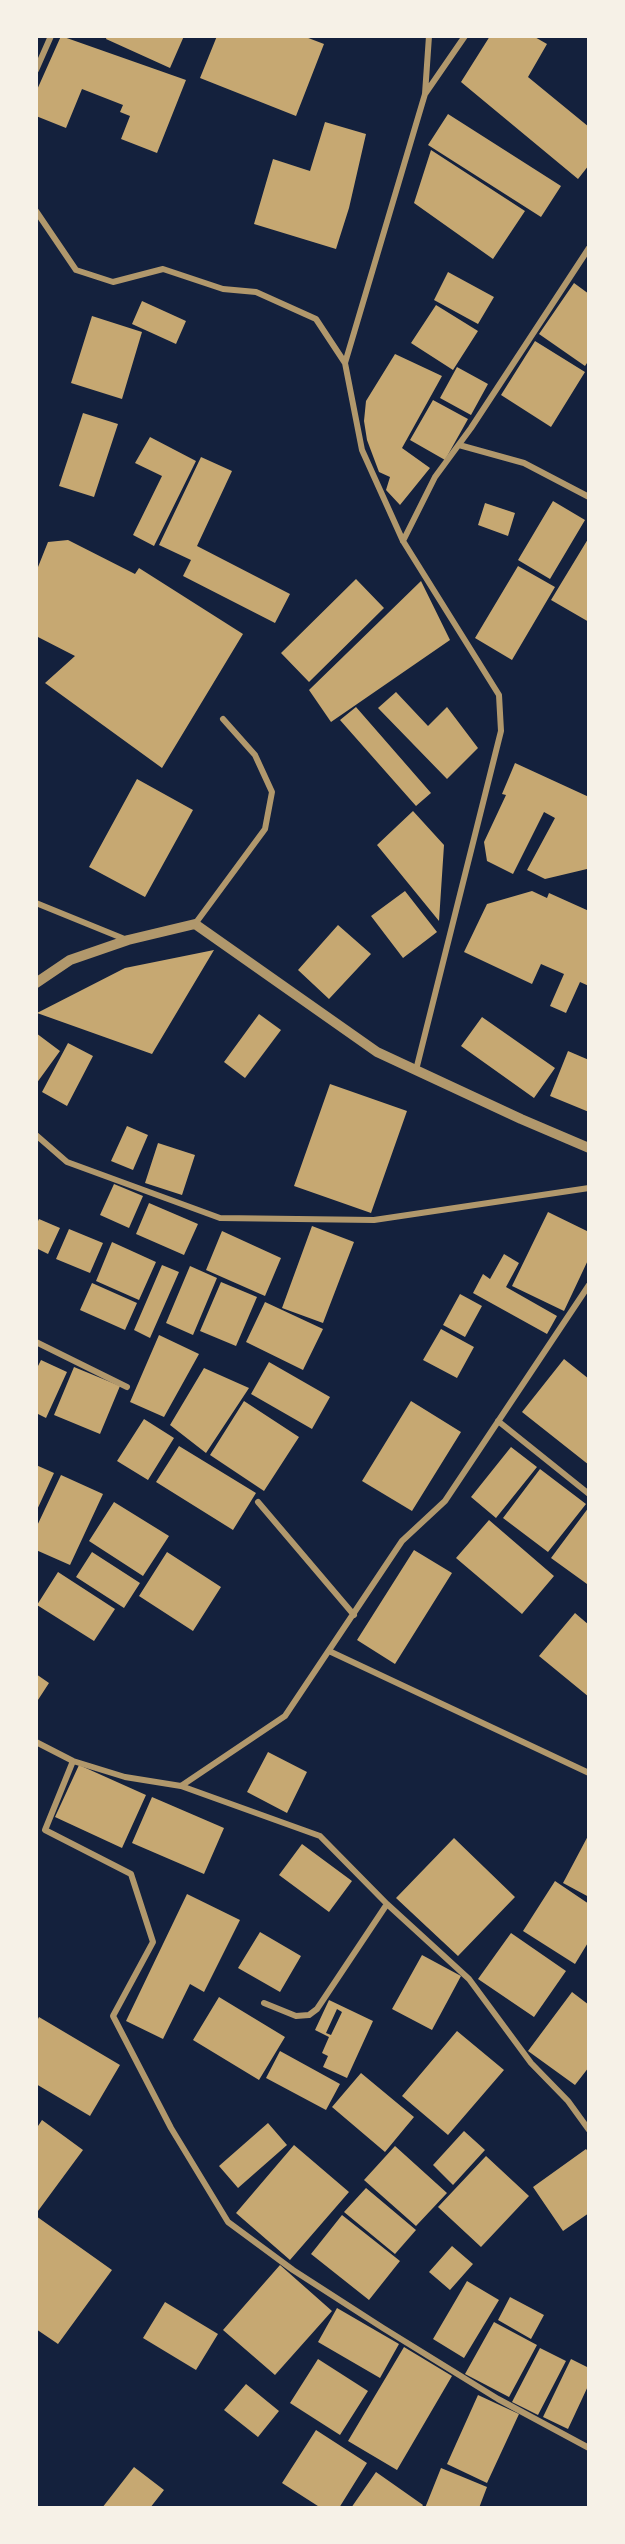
<!DOCTYPE html>
<style>
body{margin:0}
#map{position:relative;width:625px;height:2544px;overflow:hidden;background:#14213d;font-family:Inter,sans-serif}
canvas{display:block}
.frame{position:absolute;inset:0;border:38px solid #f6f1e7;pointer-events:none}
</style>
<div id="map">
<canvas width="625" height="2544"></canvas>
<div class="frame"></div>
</div>
<script>
const g = document.querySelector('canvas').getContext('2d');
g.lineJoin = 'round';
function fillPath(path, color) { g.fillStyle = color; g.fill(path, 'evenodd'); }
const poly = rows => new Path2D(rows.map(r => 'M' + r).join(''));
function strokePath(path, color, width, dash) { g.strokeStyle = color; g.lineWidth = width; g.lineCap = dash ? 'butt' : 'round'; g.setLineDash(dash || []); g.stroke(path); }
const building = poly([
 [61,36,186,80,157,153,121,139,130,116,120,112,123,105,82,89,66,128,36,116,36,92],
 [107,36,184,36,170,68,106,39],
 [217,36,303,36,324,44,296,116,200,78],
 [490,36,533,36,547,44,528,77,589,127,589,165,578,179,461,82],
 [448,114,561,186,541,217,428,145],
 [325,122,366,134,349,208,336,249,254,224,273,159,310,171],
 [431,150,525,211,493,259,414,203],
 [448,272,494,297,478,324,434,300],
 [574,283,589,294,589,360,585,366,539,334],
 [142,301,186,321,176,344,132,324],
 [436,305,478,331,453,370,411,343],
 [92,316,142,332,122,399,71,383],
 [535,341,585,372,551,427,501,395],
 [395,354,442,376,402,448,430,468,400,505,386,490,390,477,379,472,367,440,364,421,366,401],
 [457,367,488,384,471,415,440,398],
 [433,400,468,419,445,460,410,440],
 [83,413,118,424,94,497,59,486],
 [150,437,196,461,154,546,133,535,162,476,135,463],
 [201,457,232,471,197,546,290,594,275,623,183,576,191,560,159,545],
 [553,501,585,520,550,579,518,560],
 [485,503,515,513,508,536,478,525],
 [588,539,589,540,589,622,551,600],
 [68,540,135,574,139,568,243,634,162,768,45,683,75,656,36,636,36,572,48,542],
 [518,566,555,587,512,660,475,638],
 [356,579,384,608,309,682,281,653],
 [421,581,450,640,331,722,309,690],
 [396,692,428,726,447,707,478,748,447,779,378,708],
 [356,707,431,793,416,806,340,720],
 [515,763,589,797,589,866,587,869,545,879,527,870,555,818,544,812,513,874,487,861,484,842,506,795,502,794],
 [137,779,193,810,145,897,89,867],
 [413,811,444,845,439,921,377,845],
 [405,891,437,932,403,958,371,916],
 [532,891,547,898,549,893,589,911,589,986,580,982,566,1013,550,1006,564,974,541,964,532,984,464,952,487,904],
 [338,925,371,954,329,999,298,970],
 [214,950,152,1054,37,1013,125,968],
 [259,1014,281,1030,245,1078,224,1062],
 [482,1017,555,1068,534,1098,461,1046],
 [36,1033,60,1051,36,1084],
 [68,1043,93,1056,67,1106,42,1092],
 [568,1051,589,1060,589,1112,550,1096],
 [330,1084,407,1111,371,1213,294,1186],
 [127,1126,148,1135,133,1170,111,1161],
 [158,1143,195,1155,182,1195,145,1183],
 [114,1184,143,1196,129,1228,100,1215],
 [149,1203,198,1224,184,1255,136,1234],
 [548,1212,589,1232,589,1258,564,1311,512,1286],
 [39,1219,60,1228,48,1254,36,1248,36,1225],
 [312,1226,354,1242,323,1323,282,1308],
 [69,1229,103,1243,90,1273,56,1259],
 [222,1231,281,1258,265,1296,206,1270],
 [112,1242,156,1262,139,1300,96,1281],
 [504,1254,519,1263,506,1287,557,1316,547,1334,473,1293,483,1274,490,1279],
 [162,1265,179,1272,150,1338,134,1330],
 [190,1266,217,1278,193,1335,166,1323],
 [221,1282,257,1297,236,1346,200,1331],
 [92,1283,137,1303,125,1330,80,1310],
 [460,1294,482,1306,465,1337,443,1325],
 [265,1302,323,1329,303,1370,246,1342],
 [441,1329,474,1347,457,1378,423,1360],
 [159,1335,199,1354,164,1417,130,1402],
 [564,1359,589,1379,589,1465,522,1412],
 [41,1360,67,1372,46,1418,36,1413,36,1370],
 [269,1362,330,1397,312,1429,251,1394],
 [74,1367,120,1386,100,1434,54,1415],
 [204,1368,249,1388,206,1453,170,1425],
 [244,1401,299,1437,264,1491,210,1455],
 [411,1401,461,1432,412,1511,362,1481],
 [144,1419,174,1438,148,1480,117,1461],
 [179,1446,256,1493,233,1530,156,1482],
 [511,1447,537,1467,496,1518,471,1497],
 [36,1465,54,1473,36,1512],
 [540,1469,586,1504,548,1552,503,1518],
 [61,1475,103,1494,70,1565,36,1550,36,1528],
 [114,1502,169,1536,143,1576,89,1541],
 [589,1507,589,1582,587,1584,551,1558],
 [489,1520,554,1576,522,1614,456,1558],
 [414,1550,452,1573,395,1664,357,1640],
 [92,1552,140,1583,124,1608,76,1577],
 [167,1552,221,1587,193,1631,139,1596],
 [58,1572,115,1609,94,1641,37,1605],
 [575,1613,589,1625,589,1697,539,1656],
 [36,1674,49,1683,36,1703],
 [268,1752,307,1772,287,1813,247,1792],
 [79,1765,146,1795,122,1848,55,1817],
 [152,1797,224,1828,204,1874,132,1843],
 [589,1834,589,1897,563,1883],
 [454,1838,515,1897,458,1956,396,1898],
 [302,1844,352,1881,329,1912,279,1875],
 [555,1881,589,1904,589,1941,575,1964,523,1931],
 [187,1894,240,1920,204,1992,190,1984,163,2039,126,2021],
 [260,1932,301,1956,280,1992,238,1968],
 [511,1933,566,1971,534,2017,478,1979],
 [422,1955,461,1976,432,2030,392,2009],
 [572,1992,589,2005,589,2067,575,2085,528,2051],
 [219,1997,285,2037,259,2080,193,2040],
 [329,2000,373,2021,347,2078,323,2067,328,2056,322,2053,329,2037,315,2030],
 [337,2009,342,2012,331,2035,326,2033],
 [39,2017,120,2065,90,2116,36,2084,36,2023],
 [457,2031,504,2070,448,2135,402,2096],
 [280,2051,340,2084,326,2110,266,2078],
 [361,2073,414,2117,385,2152,332,2107],
 [42,2120,83,2150,38,2211,36,2209,36,2129],
 [268,2123,287,2145,238,2188,219,2166],
 [464,2131,485,2150,453,2185,433,2165],
 [294,2145,349,2192,290,2260,236,2213],
 [395,2146,447,2193,416,2226,364,2180],
 [586,2149,589,2153,589,2213,563,2231,533,2187],
 [486,2156,529,2196,481,2247,438,2207],
 [366,2188,416,2230,395,2254,344,2212],
 [342,2215,400,2261,369,2300,311,2254],
 [36,2216,112,2270,58,2344,36,2329],
 [452,2246,473,2264,450,2290,429,2272],
 [280,2265,332,2311,275,2375,223,2330],
 [467,2281,499,2300,464,2358,433,2339],
 [510,2297,544,2315,531,2339,498,2320],
 [165,2302,218,2334,196,2370,143,2338],
 [337,2308,399,2344,380,2378,318,2342],
 [494,2322,537,2345,509,2397,465,2374],
 [404,2347,452,2376,397,2470,348,2441],
 [540,2348,566,2361,538,2415,512,2402],
 [318,2359,368,2391,340,2435,290,2403],
 [571,2359,589,2368,589,2384,568,2429,543,2417],
 [246,2384,279,2411,258,2437,224,2410],
 [478,2395,519,2414,487,2483,447,2464],
 [316,2430,367,2463,339,2508,321,2508,282,2483],
 [134,2467,164,2490,150,2508,102,2508],
 [441,2468,487,2487,479,2508,425,2508],
 [376,2472,423,2505,421,2508,351,2508]
]);
const minor = poly([
 [36,70,51,36],
 [425,94,465,36],
 [36,211,76,270,113,282,163,269,223,289,256,292,316,319,345,363],
 [459,445,524,463,589,497],
 [403,541,435,477,471,428,589,248],
 [36,903,127,940],
 [195,924,265,829,272,792,255,755,223,719],
 [416,1070,501,731,499,695,403,541,362,450,345,363,425,94,429,36],
 [36,1135,67,1162,220,1218,374,1220,589,1188],
 [36,1342,127,1387],
 [498,1421,589,1494],
 [258,1502,354,1615],
 [329,1651,589,1773],
 [36,1742,73,1761,125,1777,181,1786,285,1716,402,1541,445,1501,589,1285],
 [73,1761,45,1830,131,1874,153,1942,113,2016,171,2128,228,2222,293,2270,383,2328,498,2399,589,2448],
 [181,1786,320,1836,387,1904,469,1979,531,2063,568,2101,589,2130],
 [264,2003,296,2016,309,2015,317,2009,387,1904]
]);
const tertiary = poly([
 [36,983,70,960,128,940,195,924,377,1052,521,1119,589,1148]
]);
fillPath(building, '#c6a872');
strokePath(minor, '#b1986c', 6);
strokePath(tertiary, '#b1986c', 10);
</script>
